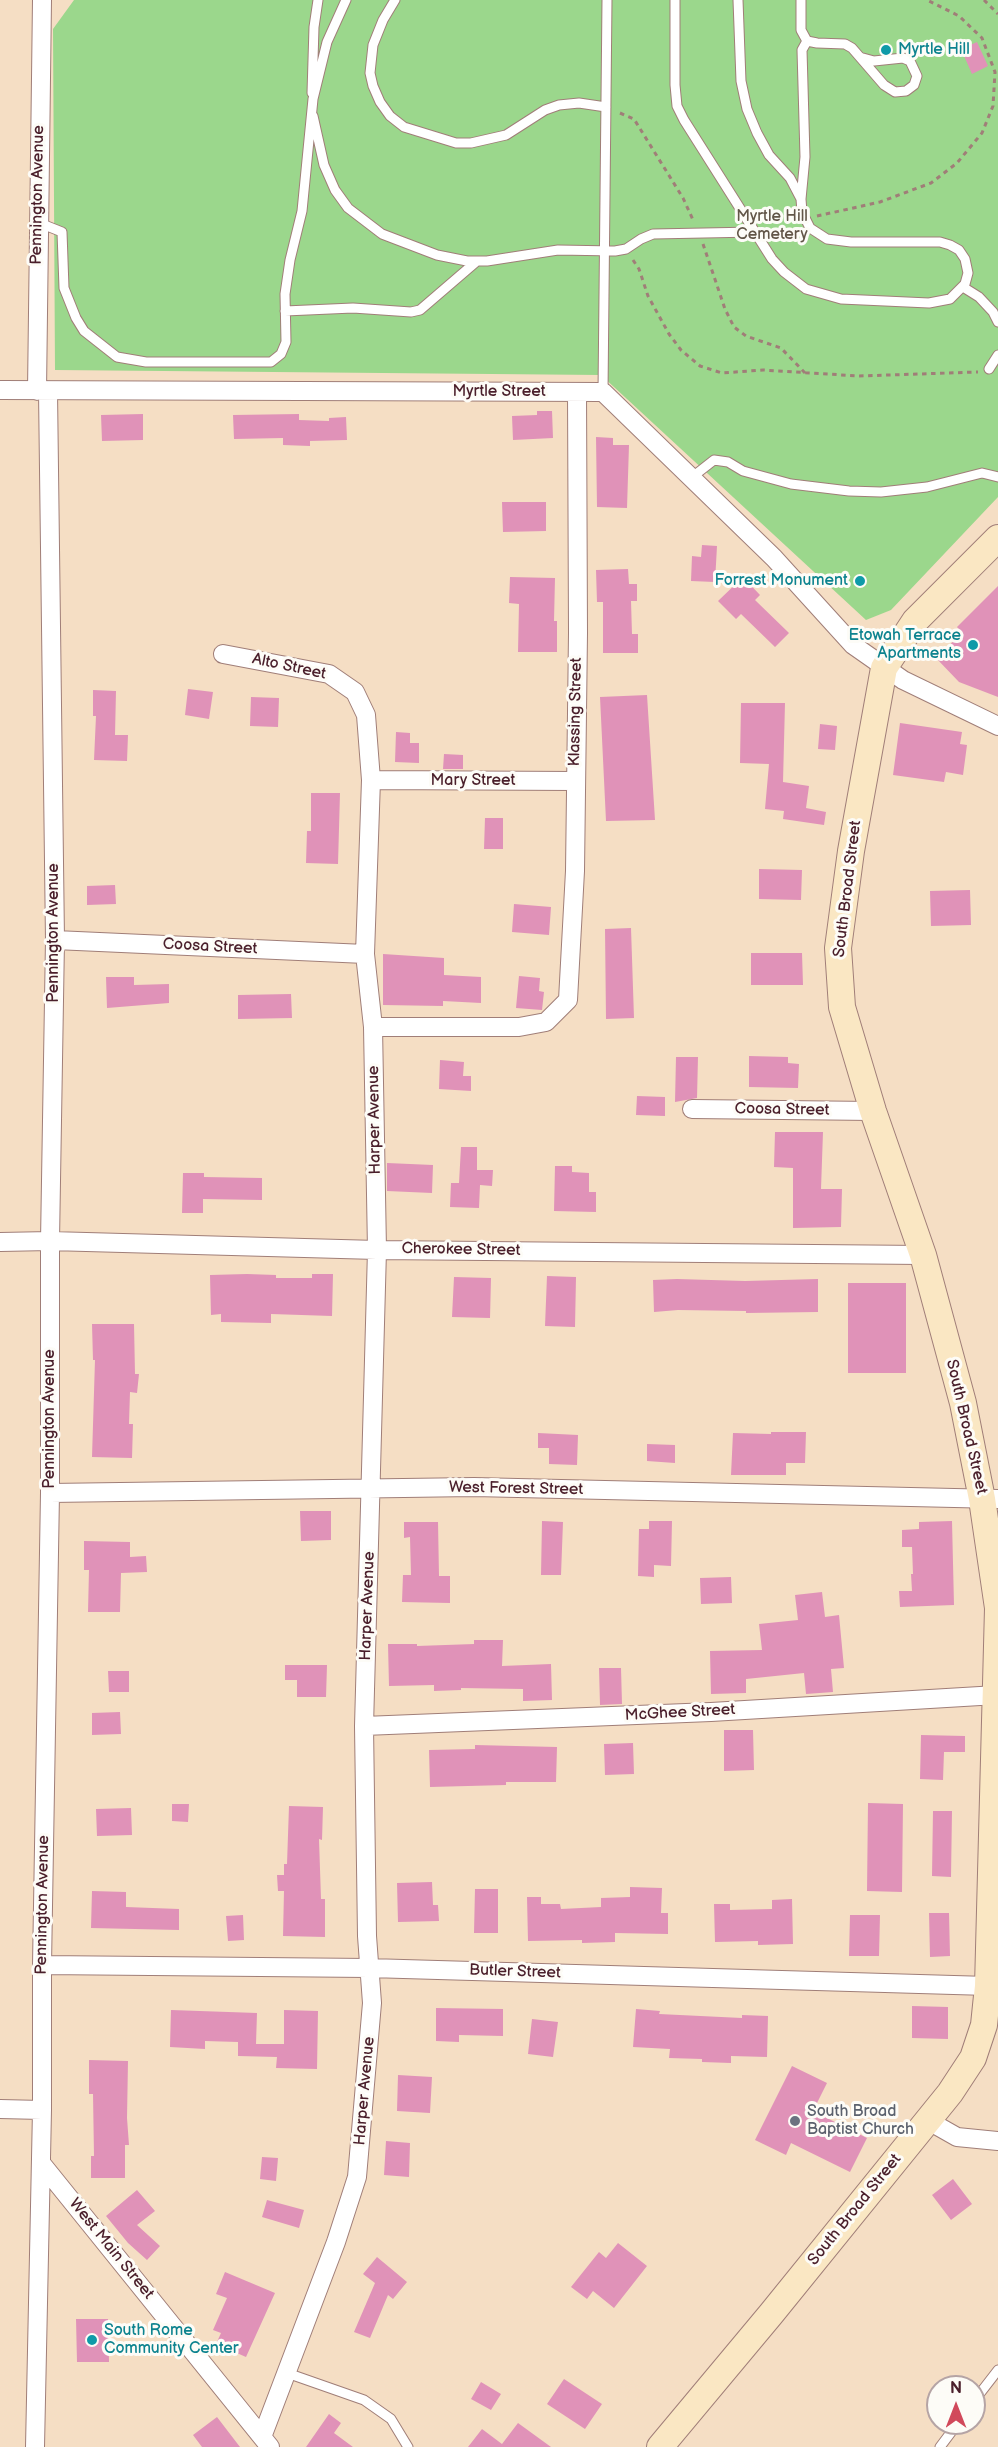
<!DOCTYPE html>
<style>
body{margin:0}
#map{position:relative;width:998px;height:2447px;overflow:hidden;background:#f5dec4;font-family:"Balsamiq Sans",sans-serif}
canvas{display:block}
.north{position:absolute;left:926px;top:2375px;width:60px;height:60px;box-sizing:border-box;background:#fdfcf7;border:2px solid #b5a4a5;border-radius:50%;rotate:0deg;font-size:16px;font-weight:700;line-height:24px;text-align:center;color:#4a1f2b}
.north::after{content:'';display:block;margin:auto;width:21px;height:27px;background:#d1495b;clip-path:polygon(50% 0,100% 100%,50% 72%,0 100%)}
</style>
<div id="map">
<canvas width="998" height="2447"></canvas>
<div class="north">N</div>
</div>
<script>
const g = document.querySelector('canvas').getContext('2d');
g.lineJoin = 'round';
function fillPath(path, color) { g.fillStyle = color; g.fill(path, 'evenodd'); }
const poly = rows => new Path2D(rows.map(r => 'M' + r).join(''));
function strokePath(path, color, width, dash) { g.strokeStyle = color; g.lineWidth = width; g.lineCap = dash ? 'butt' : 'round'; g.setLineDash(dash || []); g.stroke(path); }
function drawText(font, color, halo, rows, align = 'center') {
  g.font = font + ' "Balsamiq Sans",sans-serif'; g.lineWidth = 6; g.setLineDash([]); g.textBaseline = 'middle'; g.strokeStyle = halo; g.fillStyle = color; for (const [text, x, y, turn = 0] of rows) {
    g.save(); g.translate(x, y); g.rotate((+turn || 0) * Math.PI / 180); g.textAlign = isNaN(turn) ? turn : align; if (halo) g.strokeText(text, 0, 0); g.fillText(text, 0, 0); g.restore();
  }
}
const green = poly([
 [74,0,998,0,998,497,891,610,866,620,601,375,55,370,53,29]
]);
const building = poly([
 [977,42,988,66,972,74,961,49],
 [537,411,552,411,553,438,513,440,512,416,537,415],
 [143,414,143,440,102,441,101,415],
 [299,414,299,420,329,421,329,418,346,417,347,440,310,441,310,446,283,445,283,438,234,439,233,415],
 [596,437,613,438,613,445,629,445,627,508,597,507],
 [502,502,546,502,546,531,503,532],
 [702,545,717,546,715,582,691,581,692,556,701,557],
 [628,569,629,584,637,584,637,601,631,601,632,634,638,634,638,653,603,653,603,602,597,602,596,570],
 [510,577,555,578,554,621,557,621,557,652,518,652,519,604,509,603],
 [743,577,760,595,755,600,789,633,775,647,741,614,736,619,718,601],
 [998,586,998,697,959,682,936,658,962,633,957,627],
 [188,689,213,692,209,719,185,715],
 [93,690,116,691,115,735,128,735,127,761,94,760,96,716,93,716],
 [647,695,655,820,606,821,600,697],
 [251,697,279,698,278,727,250,726],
 [741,703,785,703,783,782,809,786,806,808,826,812,824,825,783,819,784,811,765,809,769,764,740,763],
 [900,723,962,732,960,744,967,745,963,775,946,772,944,782,893,775],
 [820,724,837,726,835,750,818,749],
 [396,732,410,733,410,743,419,743,419,763,395,762],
 [444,754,463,755,463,769,443,769],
 [311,793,340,793,338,864,306,863,307,831,311,831],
 [485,818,503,818,503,849,484,849],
 [759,869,802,870,801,900,759,899],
 [115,885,116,904,87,905,87,886],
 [970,890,971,925,931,926,930,891],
 [514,904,551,907,549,935,512,932],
 [631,928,634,1018,606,1019,605,929],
 [751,953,802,953,803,985,751,985],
 [383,954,444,958,444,975,481,977,481,1003,443,1001,443,1006,383,1005],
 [519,976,540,978,539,991,544,992,542,1010,516,1008],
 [106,977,134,977,134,985,169,984,169,1003,107,1008],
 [291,994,292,1018,238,1019,238,995],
 [749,1056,788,1057,788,1063,799,1064,798,1088,749,1087],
 [676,1057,698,1057,697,1098,675,1102],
 [440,1060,464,1062,463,1076,471,1076,471,1091,439,1089],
 [637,1096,665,1097,665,1116,636,1115],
 [775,1132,823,1132,821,1189,842,1189,841,1227,793,1228,793,1168,774,1167],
 [461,1147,477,1147,477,1170,493,1170,492,1186,480,1185,479,1208,450,1207,451,1183,459,1183],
 [387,1163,433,1165,432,1193,387,1191],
 [555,1166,572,1166,572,1172,589,1173,589,1192,596,1192,596,1212,554,1211],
 [183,1173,204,1173,204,1177,262,1178,262,1200,203,1199,203,1213,182,1213],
 [247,1274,276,1275,276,1278,312,1278,312,1274,333,1274,332,1316,271,1314,271,1323,221,1322,221,1314,211,1315,210,1275],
 [547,1276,576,1277,575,1327,545,1326],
 [454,1277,491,1278,490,1318,452,1317],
 [677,1279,745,1281,818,1279,818,1312,746,1313,746,1311,678,1310,654,1312,653,1280],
 [848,1283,906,1283,906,1373,848,1373],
 [92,1324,134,1324,135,1374,139,1374,137,1393,130,1392,129,1424,133,1424,132,1458,92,1457,95,1360,93,1360],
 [771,1432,806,1432,805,1463,786,1463,786,1475,731,1475,733,1433,771,1434],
 [538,1433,578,1435,577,1465,549,1464,549,1448,538,1448],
 [647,1444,675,1445,675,1463,647,1461],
 [300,1511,331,1511,331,1540,301,1541],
 [542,1521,563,1522,561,1575,541,1575],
 [649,1521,672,1521,671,1566,654,1565,654,1577,638,1576,639,1529,649,1529],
 [952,1521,954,1605,900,1607,899,1591,912,1591,911,1574,913,1574,912,1547,902,1547,902,1530,919,1529,919,1522],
 [404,1522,438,1522,439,1576,450,1576,450,1603,402,1602,403,1575,411,1575,410,1537,404,1538],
 [84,1541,130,1542,130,1557,146,1556,147,1572,121,1573,120,1612,88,1612,89,1570,84,1570],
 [731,1577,732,1603,701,1604,700,1578],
 [822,1592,825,1617,839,1615,844,1668,831,1669,833,1692,806,1694,804,1673,746,1679,746,1693,711,1694,710,1651,762,1650,759,1624,798,1620,795,1595],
 [474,1640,503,1640,502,1666,551,1664,552,1700,523,1701,523,1689,461,1688,461,1690,434,1691,434,1685,389,1686,388,1644,417,1644,417,1646,474,1644],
 [285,1665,327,1665,326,1697,297,1697,297,1680,285,1680],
 [599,1668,621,1668,622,1704,600,1705],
 [108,1671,129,1671,129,1692,109,1692],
 [120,1712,121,1734,92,1735,92,1713],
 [724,1730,753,1730,754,1770,724,1771],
 [921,1735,965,1736,965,1752,944,1752,943,1780,920,1779],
 [633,1743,634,1774,605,1775,604,1744],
 [475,1745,557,1747,556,1782,506,1782,506,1785,430,1787,429,1750,475,1749],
 [868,1803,903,1804,902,1892,867,1891],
 [172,1804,189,1804,188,1822,172,1821],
 [289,1806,323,1807,322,1840,319,1839,321,1899,325,1899,325,1937,283,1936,284,1891,278,1891,277,1875,284,1875,284,1864,287,1864],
 [131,1808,132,1835,97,1836,96,1809],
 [933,1811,952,1811,951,1877,932,1876],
 [432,1882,433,1905,438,1905,439,1921,398,1922,397,1883],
 [630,1887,662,1888,661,1913,668,1913,668,1934,615,1933,615,1942,582,1943,582,1940,528,1941,527,1897,541,1897,541,1904,560,1904,561,1909,601,1907,601,1898,630,1897],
 [475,1889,498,1889,498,1933,474,1933],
 [92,1891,126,1892,126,1907,179,1909,179,1930,91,1928],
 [792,1899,793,1944,758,1945,758,1941,715,1942,714,1904,730,1904,730,1910,772,1909,772,1900],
 [929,1913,949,1913,950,1956,930,1957],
 [243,1915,244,1940,228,1941,226,1916],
 [850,1915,880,1915,879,1956,849,1956],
 [912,2006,948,2007,948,2039,912,2038],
 [436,2008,503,2009,503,2036,459,2035,459,2042,436,2041],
 [636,2009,660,2011,659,2014,742,2018,742,2015,768,2016,767,2057,731,2056,731,2063,702,2062,702,2059,669,2058,670,2049,633,2047],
 [171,2010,257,2013,256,2044,284,2044,284,2010,318,2011,317,2069,276,2068,277,2057,238,2056,238,2042,205,2041,205,2049,170,2047],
 [532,2019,558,2022,553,2057,528,2054],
 [89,2060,128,2061,127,2118,129,2145,125,2145,125,2178,91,2178,91,2156,94,2156,93,2094,89,2094],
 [792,2066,827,2083,813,2111,867,2138,850,2172,791,2143,786,2155,755,2140],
 [398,2075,432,2077,430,2113,397,2111],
 [386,2141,410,2143,409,2177,384,2175],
 [262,2157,278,2158,276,2181,260,2179],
 [953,2179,972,2204,951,2220,932,2195],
 [137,2190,155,2211,137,2225,160,2246,147,2260,128,2243,106,2216],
 [267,2200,304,2210,299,2228,262,2217],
 [618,2243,647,2266,614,2308,593,2291,587,2299,571,2287,599,2252,606,2258],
 [377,2257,407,2282,393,2299,388,2295,370,2338,354,2332,375,2283,363,2274],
 [225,2272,275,2293,246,2357,216,2344,221,2333,213,2330,227,2298,216,2294],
 [76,2319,108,2319,109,2362,77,2362],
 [564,2379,602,2404,585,2429,547,2404],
 [481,2382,501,2394,491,2410,471,2399],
 [329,2414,341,2423,334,2433,353,2447,306,2447],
 [217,2417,240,2447,202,2447,193,2435],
 [518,2423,551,2447,468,2447,482,2429,502,2444]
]);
const path = poly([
 [984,0,998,14],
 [620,113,634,119,683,198,694,222],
 [817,216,880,202,931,183,957,163,982,133,993,106,995,72,982,38,959,16,927,0],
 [703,244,725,309,734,327,746,336,781,348,805,373],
 [633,260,639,269,648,296,669,334,681,350,700,366,722,373,763,370,859,376,978,372]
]);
const service = poly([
 [395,0,383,20,373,45,370,73,373,86,380,102,390,116,404,127,456,143,471,143,506,135,545,110,559,105,579,103,606,107],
 [675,0,675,85,677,106,684,120,772,259,784,272,806,289,841,299,929,303,950,299,965,284,968,273,965,259,959,250,950,245,940,242,851,242,827,239,810,228,802,212,801,199,805,157,802,50,807,41],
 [738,0,741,81,747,109,757,133,769,155,790,178,801,199],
 [801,0,801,30,807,41,817,43,845,44,852,48,884,85,895,92,906,91,914,85,917,76,910,61,903,58,874,61,863,58],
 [312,93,314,27,318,0],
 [313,116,324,165,335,190,348,208,382,234,437,255,467,261,487,261,558,250,615,251,626,249,641,239,653,234,755,232],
 [37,222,62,232,64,288,76,318,84,331,117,357,146,362,271,362,281,354,286,342,285,294,290,260,302,211,313,99,327,42,346,0],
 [963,287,979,297,993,312,998,322],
 [285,311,353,308,411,312,420,310,477,261],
 [989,369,998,355],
 [603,392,607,0],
 [691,478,714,460,728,462,743,471,791,484,849,491,881,492,927,487,982,473,998,477],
 [287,2373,364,2400,391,2419,408,2447],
 [974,2401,998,2370],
 [940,2447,958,2423]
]);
const minor = poly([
 [0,390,603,392,774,558,853,645,903,680,998,726],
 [37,391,42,0],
 [223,654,329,674,355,692,366,715,371,780,365,954,373,1027,377,1250,364,1726,367,1936,372,2003,357,2177,336,2242,262,2437],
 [371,780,575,781],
 [55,940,365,954],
 [373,1027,519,1027,546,1022,568,1000,575,871,578,633,577,392],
 [692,1109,873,1111],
 [0,1242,50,1241,377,1250,923,1255],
 [50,1493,474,1487,998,1499],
 [364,1726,711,1712,997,1695],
 [42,1965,369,1968,988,1986],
 [0,2109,42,2110],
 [927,2120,957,2137,998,2141],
 [41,2163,270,2447],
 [35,2447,42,2110,42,1965,50,1493,50,1241,55,940,48,391]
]);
const secondary = poly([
 [660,2447,771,2314,950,2093,973,2058,984,2025,988,1986,998,1608,982,1499,963,1403,923,1255,873,1111,842,1007,838,948,851,851,884,668,915,621,998,538]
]);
const markers = [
 [886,50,6,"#0f9aa8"],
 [860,581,6,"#0f9aa8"],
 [973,645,6,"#0f9aa8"],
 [795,2121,6,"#6b7280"],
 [92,2340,6,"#0f9aa8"]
];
const cultureNames = [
 ["Myrtle Hill",898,50],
 ["Forrest Monument",848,581,"right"],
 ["Etowah Terrace",961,636,"right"],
 ["Apartments",961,654,"right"],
 ["South Rome",104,2331],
 ["Community Center",104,2349]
];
const streetNames = [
 ["Pennington Avenue",38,195,-89],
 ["Myrtle Street",499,392],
 ["Alto Street",289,667,12],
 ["Klassing Street",576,712,-89],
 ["Mary Street",473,781],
 ["South Broad Street",848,889,-83],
 ["Pennington Avenue",54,933,-90],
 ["Coosa Street",210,947,3],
 ["Coosa Street",782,1110,1],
 ["Harper Avenue",375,1120,-91],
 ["Cherokee Street",461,1250,1],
 ["Pennington Avenue",50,1419,-90],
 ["South Broad Street",966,1427,77],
 ["West Forest Street",516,1489,1],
 ["Harper Avenue",368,1606,-88],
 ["McGhee Street",680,1713,-3],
 ["Pennington Avenue",43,1905,-89],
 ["Butler Street",515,1972,2],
 ["Harper Avenue",365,2091,-85],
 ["South Broad Street",855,2210,-51],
 ["West Main Street",111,2249,51]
];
const parkNames = [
 ["Myrtle Hill",772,217],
 ["Cemetery",772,235]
];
const worshipNames = [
 ["South Broad",807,2112],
 ["Baptist Church",807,2130]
];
fillPath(green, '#9bd78c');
fillPath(building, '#e092b8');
strokePath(service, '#a07e78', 11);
strokePath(minor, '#a07e78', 20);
strokePath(secondary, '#a07e78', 28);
strokePath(path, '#a07e78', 3, [4.5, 4.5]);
strokePath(service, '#fff', 9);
strokePath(minor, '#fff', 18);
strokePath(secondary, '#fae7c3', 26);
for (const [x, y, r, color] of markers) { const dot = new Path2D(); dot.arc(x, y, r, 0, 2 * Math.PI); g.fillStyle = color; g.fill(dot); strokePath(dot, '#fdfcf7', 2); }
drawText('16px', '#0d838f', '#fdfcf7', cultureNames, 'left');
drawText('16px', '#4a1f2b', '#fdfcf7', streetNames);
drawText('16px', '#625648', '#fdfcf7', parkNames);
drawText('16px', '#5b616d', '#fdfcf7', worshipNames, 'left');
</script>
